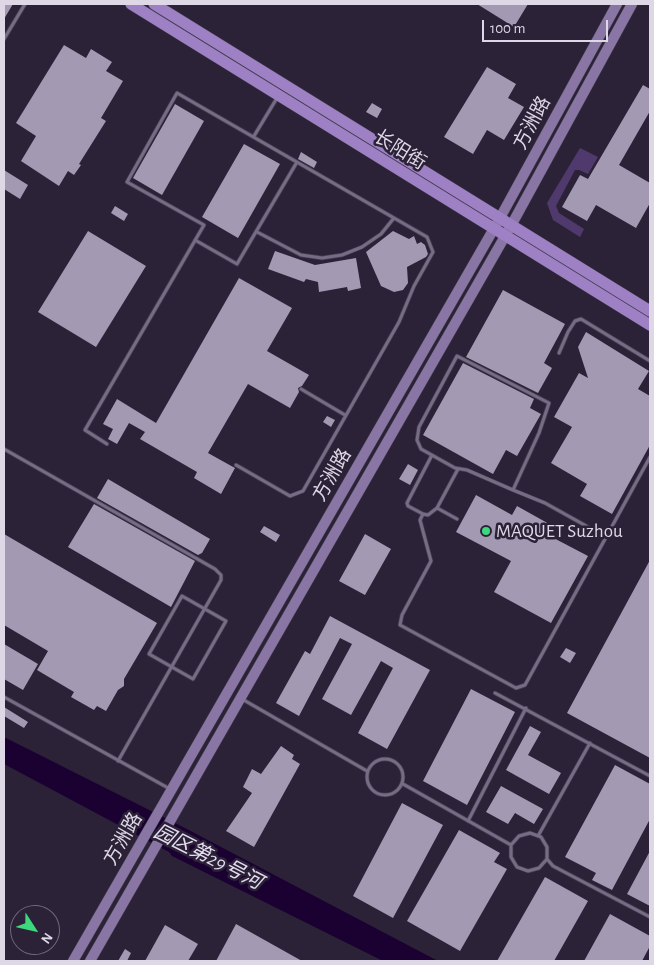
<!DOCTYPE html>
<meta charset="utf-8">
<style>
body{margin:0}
#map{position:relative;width:654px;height:965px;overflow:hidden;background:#2b2237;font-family:"Alegreya Sans",sans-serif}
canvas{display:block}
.frame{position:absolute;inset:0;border:5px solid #ddd7e6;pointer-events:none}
.north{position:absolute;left:10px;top:905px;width:50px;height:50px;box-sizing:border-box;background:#2b2237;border:1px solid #726a7d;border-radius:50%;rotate:125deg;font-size:14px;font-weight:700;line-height:20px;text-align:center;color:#ddd7e6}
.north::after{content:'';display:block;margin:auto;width:18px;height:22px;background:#3dd77e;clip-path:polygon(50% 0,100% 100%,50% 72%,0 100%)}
.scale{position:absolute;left:482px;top:20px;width:126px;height:22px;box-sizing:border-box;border:2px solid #ddd7e6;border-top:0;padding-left:6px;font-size:15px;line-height:18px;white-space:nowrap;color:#ddd7e6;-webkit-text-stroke:4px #2b2237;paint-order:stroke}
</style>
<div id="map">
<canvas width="654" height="965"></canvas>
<div class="frame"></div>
<div class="north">N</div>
<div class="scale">100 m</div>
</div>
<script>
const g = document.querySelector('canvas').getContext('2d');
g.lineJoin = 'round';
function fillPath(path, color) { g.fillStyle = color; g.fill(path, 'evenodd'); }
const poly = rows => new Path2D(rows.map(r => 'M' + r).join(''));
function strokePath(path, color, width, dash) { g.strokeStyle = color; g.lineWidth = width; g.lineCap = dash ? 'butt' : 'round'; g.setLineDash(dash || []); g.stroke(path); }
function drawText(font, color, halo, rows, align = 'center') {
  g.font = font + ' "Alegreya Sans","Noto Sans SC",sans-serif'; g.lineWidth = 5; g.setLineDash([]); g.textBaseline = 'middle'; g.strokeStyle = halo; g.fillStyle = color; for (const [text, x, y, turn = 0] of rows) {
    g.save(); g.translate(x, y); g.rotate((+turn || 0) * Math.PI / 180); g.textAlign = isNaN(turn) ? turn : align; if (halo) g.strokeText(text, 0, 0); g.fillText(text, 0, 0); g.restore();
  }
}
const green = poly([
 [580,148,598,157,588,174,579,170,575,170,556,206,559,213,584,229,580,237,553,220,547,203]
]);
const water = poly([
 [4,737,183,827,438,961,383,961,172,856,169,852,4,764]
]);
const building = poly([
 [4,4,13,4,4,19],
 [477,4,528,4,514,27],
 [64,45,86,58,91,49,112,62,106,71,123,81,101,118,106,121,79,164,81,165,74,175,68,171,59,186,21,161,36,136,16,123],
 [487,67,516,84,508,98,524,107,504,140,487,130,473,154,444,137],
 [643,85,650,89,650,111,619,165,650,183,650,203,636,228,596,205,587,221,562,207,580,175,588,179],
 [372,103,382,109,377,118,366,112],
 [175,104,204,121,162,195,133,178],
 [244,144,280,164,238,238,202,217],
 [301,152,317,162,314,168,298,159],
 [4,170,28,185,20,199,4,189],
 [115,206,128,214,124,221,111,213],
 [88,231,146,266,96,347,38,312],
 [393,231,409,239,414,236,417,244,421,242,425,245,428,254,426,257,407,267,408,283,403,290,394,292,381,286,366,252],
 [275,251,315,265,356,258,361,288,348,291,347,287,319,292,318,282,306,279,304,282,268,269],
 [239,278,292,308,267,351,309,375,302,386,298,388,299,392,290,408,248,384,208,453,235,468,221,494,194,478,197,472,140,439,145,432,129,423,117,444,108,439,113,429,103,424,117,399,156,423],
 [503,290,565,324,544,363,552,368,538,393,466,357],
 [586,332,649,371,638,389,650,396,650,445,612,514,580,496,587,484,551,463,572,427,554,417,579,373,588,378,578,347],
 [463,363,534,399,530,408,541,414,517,456,506,450,493,474,423,435],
 [327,416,335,420,331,427,323,422],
 [408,464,418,470,410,485,399,479],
 [108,479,210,539,202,553,198,555,97,498],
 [476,495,512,515,517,506,551,525,546,534,588,556,551,623,494,592,511,561,456,532],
 [94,504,195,561,171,607,68,547],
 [264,526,280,535,276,542,260,532],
 [4,534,157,623,124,679,124,686,118,690,106,711,97,706,94,710,71,697,74,692,37,670,48,651,4,625],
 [365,534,391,549,365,595,339,581],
 [650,560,650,758,567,713],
 [330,616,430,670,387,749,358,733,393,668,381,661,351,715,322,699,352,644,340,638,299,716,276,703,305,651,310,654],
 [4,644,38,664,23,690,4,679],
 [566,648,576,653,570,663,560,657],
 [471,689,515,712,467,805,423,781],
 [4,707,28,722,24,728,4,716],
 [530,726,541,732,528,755,561,773,549,794,506,770],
 [281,746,294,755,292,759,300,764,254,847,226,831,252,793,243,787,252,769,261,774],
 [615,765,650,784,650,819,612,890,592,880,596,873,565,857],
 [501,786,543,809,534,824,515,813,508,824,486,812],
 [402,803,443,825,393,918,353,896],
 [459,830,500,853,494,862,507,869,460,951,407,921],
 [650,851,650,906,627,894],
 [545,877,588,901,554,961,497,961],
 [610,914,650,936,650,946,642,961,584,961],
 [236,924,302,961,216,961],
 [165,925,198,944,188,961,145,961],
 [125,949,131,953,127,961,118,961]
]);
const lane = poly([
 [4,39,25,4],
 [254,136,277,98],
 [257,232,301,255,322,258,342,255,362,247,381,234,394,218],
 [195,240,237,264,297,162],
 [559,353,568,332,575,321,581,319,650,361],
 [301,389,345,415],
 [107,444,85,430,204,225,127,182,177,93,427,237,433,252,414,286,399,322,303,491,290,496,236,465],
 [4,449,215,569,221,575,221,580,118,761],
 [432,455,407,503,408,506,423,514,428,515,437,508,458,469],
 [513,490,539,433,549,403,457,356,419,427,417,440,421,449,455,468,467,470,513,490,545,503,606,537],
 [437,508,457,519],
 [423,514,420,520,431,561,402,615,400,625,516,688,525,685,650,457],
 [182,596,226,621,193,679,149,654,182,596],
 [495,693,650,776],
 [4,697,170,789],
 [242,699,367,771],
 '367 777a18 18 0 1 1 36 0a18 18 0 1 1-36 0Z',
 [403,784,511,845],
 [468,821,526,708],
 [538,836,590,743],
 [547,859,539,868,528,871,517,867,511,857,511,845,519,836,530,833,541,837,547,847,547,859,553,866,650,917]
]);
const secondary = poly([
 [73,961,500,218,617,4],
 [90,961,512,224,632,4]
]);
const primary = poly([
 [131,4,650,325],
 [154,4,650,311]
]);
const markers = [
 [486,531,5,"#3dd77e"]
];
const streetNames = [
 ["方洲路",532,123,-62],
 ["长阳街",400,150,32],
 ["方洲路",332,475,-60],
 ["方洲路",123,839,-60]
];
const poiNames = [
 ["MAQUET Suzhou",496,531]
];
const waterNames = [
 ["园区第29号河",208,857,27]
];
fillPath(green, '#50396c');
fillPath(water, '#1b0132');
fillPath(building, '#a399b3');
strokePath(lane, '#484052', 4.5);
strokePath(secondary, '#484052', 11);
strokePath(primary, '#484052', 12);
strokePath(lane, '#766c85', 3);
strokePath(secondary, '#8a76a5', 10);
strokePath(primary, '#9e80c5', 11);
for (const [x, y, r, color] of markers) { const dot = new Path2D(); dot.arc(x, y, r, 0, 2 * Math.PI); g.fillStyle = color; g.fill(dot); strokePath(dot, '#2b2237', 2); }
drawText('19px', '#ddd7e6', '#2b2237', streetNames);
drawText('19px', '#ddd7e6', '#2b2237', poiNames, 'left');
drawText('italic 20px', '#e5ddf2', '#2b2237', waterNames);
</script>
